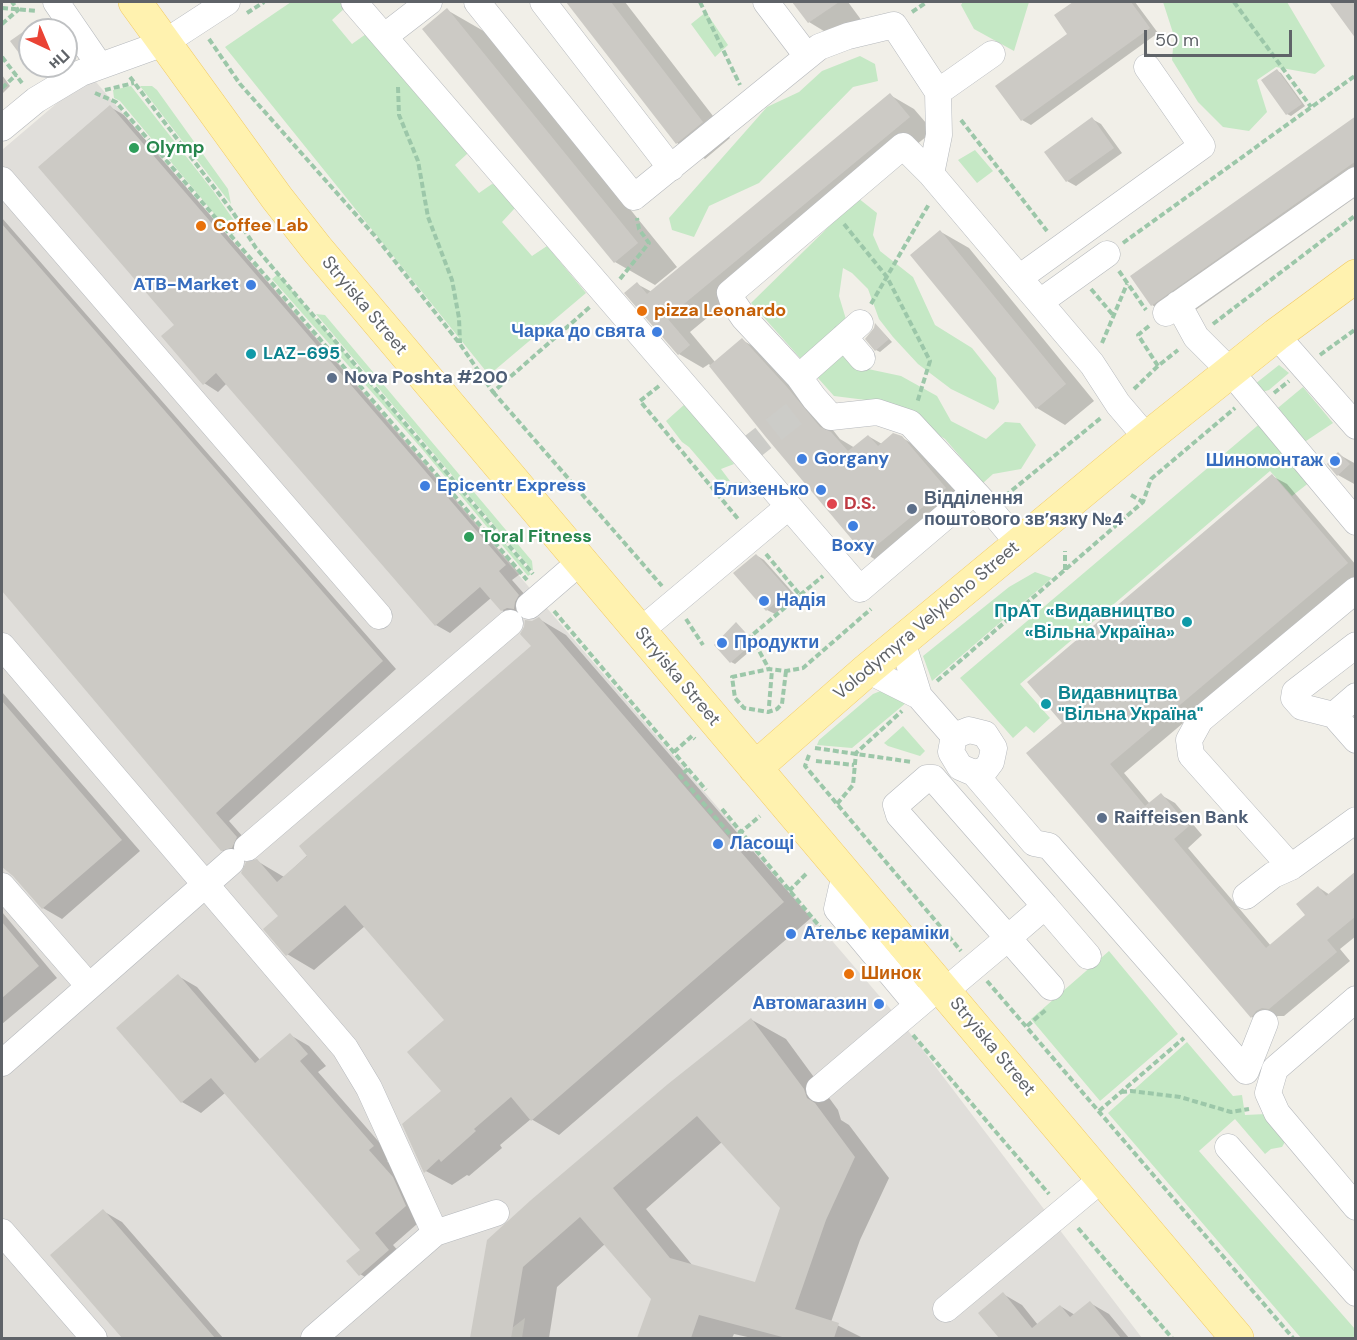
<!DOCTYPE html>
<meta charset="utf-8">
<style>
body{margin:0}
#map{position:relative;width:1357px;height:1340px;overflow:hidden;background:#f1efe8;font-family:"DM Sans",sans-serif}
canvas{display:block}
.frame{position:absolute;inset:0;border:3px solid #5f6368;pointer-events:none}
.north{position:absolute;left:18px;top:18px;width:60px;height:60px;box-sizing:border-box;background:#fff;border:2px solid #bfc1c3;border-radius:50%;rotate:136deg;font-size:16px;font-weight:700;line-height:24px;text-align:center;color:#5f6368}
.north::after{content:'';display:block;margin:auto;width:21px;height:27px;background:#ea4335;clip-path:polygon(50% 0,100% 100%,50% 72%,0 100%)}
.scale{position:absolute;left:1144px;top:30px;width:148px;height:27px;box-sizing:border-box;border:3px solid #5f6368;border-top:0;padding-left:8px;font-size:18px;line-height:21px;white-space:nowrap;color:#5f6368;-webkit-text-stroke:4px #fff;paint-order:stroke}
</style>
<div id="map">
<canvas width="1357" height="1340"></canvas>
<div class="frame"></div>
<div class="north">Пн</div>
<div class="scale">50 m</div>
</div>
<script>
const g = document.querySelector('canvas').getContext('2d');
g.lineJoin = 'round';
function fillPath(path, color) { g.fillStyle = color; g.fill(path, 'evenodd'); }
const poly = rows => new Path2D(rows.map(r => 'M' + r).join(''));
function strokePath(path, color, width, dash) { g.strokeStyle = color; g.lineWidth = width; g.lineCap = dash ? 'butt' : 'round'; g.setLineDash(dash || []); g.stroke(path); }
function drawText(font, color, halo, rows, align = 'center') {
  g.font = font + ' "DM Sans",sans-serif'; g.lineWidth = 4.5; g.setLineDash([]); g.textBaseline = 'middle'; g.strokeStyle = halo; g.fillStyle = color; for (const [text, x, y, turn = 0] of rows) {
    g.save(); g.translate(x, y); g.rotate((+turn || 0) * Math.PI / 180); g.textAlign = isNaN(turn) ? turn : align; if (halo) g.strokeText(text, 0, 0); g.fillText(text, 0, 0); g.restore();
  }
}
const industrial = poly([
 [90,75,900,1020,1142,1338,522,1338,525,1318,499,1338,2,1338,2,150]
]);
const green = poly([
 [291,2,344,2,345,8,332,20,352,44,366,34,468,151,467,154,455,165,479,193,492,184,496,185,515,208,502,222,532,256,547,246,586,293,489,375,225,47],
 [963,2,1029,2,1014,51,974,29,961,5],
 [1163,2,1287,2,1325,66,1315,74,1276,67,1257,80,1267,112,1249,131,1223,127,1198,102,1172,60,1174,36],
 [706,12,728,45,715,57,691,24],
 [860,56,875,64,878,81,853,87,759,183,709,206,694,237,672,230,669,218,767,107,799,92,822,71],
 [131,86,214,192,240,229,232,235,120,101,114,98,113,90],
 [140,86,152,86,157,90,228,189,231,204],
 [975,150,993,171,977,183,958,160],
 [858,198,877,213,873,235,880,251,913,277,935,325,972,348,996,378,999,402,994,410,951,389,918,364,893,337,879,319,868,289,852,273,843,268,839,296,848,326,847,352,868,369,901,376,937,396,951,421,986,439,1005,422,1020,423,1036,445,1021,469,993,474,983,483,945,439,894,407,866,400,834,396,751,303],
 [278,274,531,574,528,576,422,449,272,279],
 [316,314,325,315,532,561,533,571],
 [1279,365,1289,373,1269,390,1262,392,1255,384],
 [1303,387,1333,423,1300,445,1273,412],
 [685,404,734,464,721,469,730,481,718,481,689,447,682,442,666,421],
 [1263,421,1315,478,1292,496,1270,471,1020,684,1050,718,1034,733,1026,726,1013,738,960,678],
 [1035,572,1052,578,932,681,923,656,1009,587],
 [883,690,907,702,852,748,817,745,819,740,873,694],
 [903,726,925,751,920,756,888,746,884,743],
 [1109,951,1178,1034,1100,1101,1031,1019],
 [1187,1042,1233,1096,1242,1095,1245,1115,1266,1114,1286,1140,1282,1147,1271,1149,1265,1154,1235,1119,1199,1151,1355,1329,1355,1338,1301,1338,1108,1113]
]);
const shadow = poly([
 [568,2,625,2,730,138,705,159,677,143],
 [794,2,848,2,862,21,837,39,809,22],
 [1076,2,1135,2,1158,33,1031,125,1022,120,1069,34,1056,16],
 [447,10,487,33,677,267,655,285,615,262],
 [41,21,50,30,30,30,30,64,12,41],
 [1277,71,1281,73,1305,106,1291,116,1287,114],
 [2,75,10,86,2,94],
 [890,95,914,109,933,131,690,332,715,362,742,340,765,353,810,401,840,439,855,448,868,436,882,444,901,437,924,451,967,502,888,567,866,554,765,435,709,364,703,368,679,354,637,284,652,292],
 [110,107,124,115,520,574,512,580,533,604,522,616,516,618,502,610,491,598,450,633,436,625,227,383,218,392,204,383,176,325],
 [1356,118,1356,197,1180,321,1152,305],
 [1092,119,1101,124,1122,153,1076,186,1067,181],
 [2,218,396,669,229,821,251,846,236,858,222,850,2,589],
 [941,232,969,248,1094,401,1065,425,1037,408],
 [876,325,892,342,880,352,876,350],
 [1338,454,1356,464,1356,485,1338,475,1329,464],
 [1272,476,1287,484,1356,565,1356,577,1124,773,1150,804,1161,795,1175,803,1202,835,1188,848,1271,946,1307,915,1318,887,1330,895,1356,873,1356,936,1340,949,1350,961,1284,1016,1278,1016,1271,1019,1266,1025,1252,1017,1064,723],
 [756,555,764,560,796,596,775,614,767,610],
 [539,619,566,635,811,918,559,1135,531,1119,500,1145,502,1148,469,1176,467,1175,452,1185,424,1170,443,1091,446,1020,365,926,314,970,287,954,280,916,257,861,284,877,533,646,533,622],
 [736,624,757,645,735,664,731,662],
 [2,692,140,851,62,919,43,908,2,863],
 [2,912,57,978,2,1024],
 [178,976,197,987,260,1060,290,1035,309,1046,326,1066,318,1072,392,1157,387,1161,412,1190,425,1217,393,1245,407,1261,379,1285,360,1274,362,1250,225,1093,201,1113,182,1102,118,1028],
 [752,1020,786,1039,838,1110,841,1120,849,1125,889,1178,860,1240,831,1322,863,1338,752,1338,734,1334,732,1338,639,1338,653,1299,605,1244,557,1287,549,1338,472,1338,489,1241],
 [722,1142,781,1208,756,1283,693,1266,646,1209],
 [103,1211,122,1222,223,1338,124,1338,52,1255],
 [1003,1294,1022,1305,1038,1325,1060,1306,1075,1315,1090,1303,1109,1314,1129,1338,1001,1338,981,1314]
]);
const building = poly([
 [566,2,611,2,703,122,676,144],
 [792,2,839,2,808,23],
 [1073,2,1131,2,1150,28,1021,121,995,86,1067,34,1054,15],
 [1329,2,1356,2,1356,39],
 [447,8,638,243,614,263,422,29],
 [30,27,30,68,10,41],
 [1277,69,1302,104,1286,115,1261,80],
 [890,93,910,117,667,318,690,345,678,355,624,293,637,282,647,294],
 [110,105,506,565,499,571,519,595,515,602,514,609,507,608,501,611,480,587,435,626,216,373,203,385,161,336,174,325,38,167],
 [1356,116,1356,161,1151,306,1130,276],
 [1092,117,1114,148,1066,182,1044,152],
 [2,224,383,661,216,813,237,837,232,848,221,851,2,591],
 [940,230,1066,384,1036,409,910,255],
 [875,323,889,339,875,351,865,339,874,328],
 [742,338,787,387,820,427,831,432,848,451,868,435,878,446,893,433,902,436,946,488,865,555,765,436,709,366],
 [1338,452,1350,464,1337,476,1327,464],
 [1272,474,1348,563,1110,764,1145,806,1161,793,1189,826,1174,839,1266,948,1305,915,1296,904,1318,886,1326,896,1356,871,1356,916,1327,940,1337,952,1269,1009,1262,1008,1256,1011,1251,1018,1026,753,1062,723,1027,682],
 [756,554,789,591,766,611,733,573],
 [539,617,784,902,531,1121,511,1097,474,1129,476,1131,441,1162,439,1159,424,1173,402,1124,441,1091,407,1052,444,1020,345,905,286,956,263,929,278,916,241,873,246,862,257,859,277,882,307,856,299,846,531,646,520,634,524,627,525,620,532,621],
 [736,622,754,642,730,663,714,645],
 [2,701,122,840,42,909,13,876,2,867],
 [2,922,39,966,2,998],
 [178,974,255,1063,290,1033,308,1054,300,1061,374,1146,369,1150,393,1177,406,1206,375,1233,389,1250,359,1276,346,1261,360,1250,211,1078,181,1103,116,1028],
 [751,1018,804,1089,807,1098,815,1103,855,1157,826,1220,795,1309,839,1323,834,1338,786,1338,699,1315,691,1338,637,1338,651,1299,580,1217,523,1267,511,1338,470,1338,487,1240,531,1200,668,1084],
 [697,1116,780,1208,755,1282,670,1258,613,1188],
 [103,1209,215,1338,122,1338,50,1255],
 [1003,1292,1032,1328,1060,1305,1070,1317,1090,1301,1121,1338,999,1338,978,1313]
]);
const minorTunnel = poly([
 [743,454,814,398]
]);
const path = poly([
 [700,2,740,85],
 [1234,2,1311,107],
 [2,8,37,11],
 [912,12,927,2],
 [247,13,264,2],
 [2,24,18,10,12,2],
 [209,39,240,84,375,236,460,344,493,392,591,306],
 [2,57,22,83],
 [130,77,232,211,256,248,533,574],
 [398,87,399,115,418,161,428,217,452,280,459,318,460,343],
 [2,88,16,75],
 [105,90,134,83],
 [95,93,116,102,527,580],
 [961,120,1047,231],
 [844,224,887,277,930,361,917,403],
 [1123,243,1356,75],
 [1119,271,1146,310],
 [620,279,649,243,639,229,637,218],
 [1091,289,1113,315],
 [871,304,929,204],
 [1213,324,1356,215],
 [1149,326,1138,335,1158,366],
 [1102,343,1127,284],
 [1320,355,1356,329],
 [659,386,640,401,739,520],
 [1134,389,1158,366,1178,350],
 [493,392,662,586],
 [1274,393,1289,381],
 [713,487,742,484],
 [1131,495,1143,502],
 [1005,496,1102,417],
 [766,554,800,595,751,636,769,669],
 [1065,570,1065,551],
 [800,595,823,576],
 [554,611,688,769,680,776,733,838,741,832,820,927],
 [686,619,703,645],
 [786,671,782,704,777,709,768,712,744,708,735,698,732,677,769,669,786,671,803,668,871,609],
 [937,681,1143,502,1151,479,1235,408],
 [769,706,772,670],
 [815,748,912,762],
 [674,752,692,736,695,739],
 [809,755,805,766,961,951],
 [816,761,854,765],
 [688,769,706,790],
 [837,804,853,785,856,753,902,711],
 [722,809,741,832,760,816],
 [789,891,807,873],
 [987,981,1293,1338],
 [1027,1026,1047,1009],
 [913,1035,1049,1194],
 [1121,1092,1131,1091,1180,1097,1231,1112,1249,1109],
 [1099,1111,1184,1038],
 [1078,1228,1172,1338]
]);
const minor = poly([
 [56,2,100,66],
 [354,2,860,589,974,492],
 [477,2,634,197,819,47,848,36,894,25,938,92,939,135,931,174,1092,364,1118,404,1147,438],
 [543,2,671,168],
 [766,2,807,56],
 [385,36,429,2],
 [938,92,992,54],
 [2,128,36,100,81,73,164,43,227,2],
 [931,174,903,146,730,293,733,302,744,318,799,377,814,398,831,417,877,412,910,423,990,509,1019,544],
 [2,180,379,616],
 [1019,278,1202,146,1147,67],
 [1040,302,1107,254],
 [1178,304,1196,337,1230,371,1356,522],
 [1166,313,1356,180],
 [1276,335,1356,426],
 [844,337,862,358],
 [799,377,860,323],
 [529,606,580,562],
 [639,632,788,507],
 [902,641,919,696],
 [1356,645,1295,692,1294,698,1302,707,1334,715,1356,740],
 [2,646,345,1048,369,1088,435,1233],
 [867,670,919,696,954,736,951,752,960,767,974,773,1034,843,1049,846,1246,1071,1265,1023],
 [1334,715,1356,696],
 [954,736,969,730,985,734,994,748,991,762,985,770,974,773],
 [247,848,510,623],
 [1291,867,1356,820],
 [845,874,837,909,917,1005],
 [2,886,89,986],
 [1246,896,1273,875,1291,867,1191,755,1189,740,1200,720,1356,590],
 [1045,906,1088,956],
 [945,991,1008,938,1045,906,933,778,927,778,896,805,899,815,1008,938,1051,987],
 [1356,999,1275,1069,1268,1093,1277,1113,1356,1207],
 [2,1063,231,862],
 [819,1089,931,994],
 [1228,1147,1356,1293],
 [2,1232,94,1338],
 [946,1309,1103,1178],
 [314,1338,435,1233,496,1213]
]);
const major = poly([
 [135,2,277,198,317,249,1237,1338],
 [755,768,867,670,1147,438,1276,335,1356,276]
]);
const markers = [
 [134,148,6,"#2e9e5b"],
 [201,226,6,"#e8710a"],
 [251,285,6,"#3f7fe0"],
 [642,311,6,"#e8710a"],
 [657,332,6,"#3f7fe0"],
 [251,354,6,"#0f9aa8"],
 [332,378,6,"#5c6f8a"],
 [802,459,6,"#3f7fe0"],
 [1335,461,6,"#3f7fe0"],
 [425,486,6,"#3f7fe0"],
 [821,490,6,"#3f7fe0"],
 [832,504,6,"#e0444e"],
 [912,509,6,"#5c6f8a"],
 [853,526,6,"#3f7fe0"],
 [469,537,6,"#2e9e5b"],
 [764,601,6,"#3f7fe0"],
 [1187,622,6,"#0f9aa8"],
 [722,643,6,"#3f7fe0"],
 [1046,704,6,"#0f9aa8"],
 [1102,818,6,"#5c6f8a"],
 [718,844,6,"#3f7fe0"],
 [791,934,6,"#3f7fe0"],
 [849,974,6,"#e8710a"],
 [879,1004,6,"#3f7fe0"]
];
const leisureNames = [
 ["Olymp",146,148],
 ["Toral Fitness",481,537]
];
const foodNames = [
 ["Coffee Lab",213,226],
 ["pizza Leonardo",654,311],
 ["Шинок",861,974]
];
const shopNames = [
 ["ATB-Market",239,285,"right"],
 ["Чарка до свята",645,332,"right"],
 ["Gorgany",814,459],
 ["Шиномонтаж",1323,461,"right"],
 ["Epicentr Express",437,486],
 ["Близенько",809,490,"right"],
 ["Boxy",853,546,"center"],
 ["Надія",776,601],
 ["Продукти",734,643],
 ["Ласощі",730,844],
 ["Ательє кераміки",803,934],
 ["Автомагазин",867,1004,"right"]
];
const streetNames = [
 ["Stryiska Street",364,306,50],
 ["Volodymyra Velykoho Street",927,621,-40],
 ["Stryiska Street",677,677,50],
 ["Stryiska Street",992,1047,50]
];
const cultureNames = [
 ["LAZ-695",263,354],
 ["ПрАТ «Видавництво",1175,612,"right"],
 ["«Вільна Україна»",1175,633,"right"],
 ["Видавництва",1058,694],
 ["\"Вільна Україна\"",1058,715]
];
const serviceNames = [
 ["Nova Poshta #200",344,378],
 ["Відділення",924,499],
 ["поштового зв’язку №4",924,520],
 ["Raiffeisen Bank",1114,818]
];
const healthNames = [
 ["D.S.",844,504]
];
fillPath(industrial, '#e0deda');
fillPath(green, '#c5e8c5');
fillPath(shadow, '#0003');
fillPath(building, '#cccac5');
strokePath(minorTunnel, '#ccccc8', 26, [26, 13]);
strokePath(minor, '#b5b8bc', 27);
strokePath(major, '#f2c960', 34);
strokePath(path, '#9cc7a9', 4, [6, 3]);
strokePath(minor, '#fff', 26);
strokePath(major, '#fff2af', 33);
for (const [x, y, r, color] of markers) { const dot = new Path2D(); dot.arc(x, y, r, 0, 2 * Math.PI); g.fillStyle = color; g.fill(dot); strokePath(dot, '#fff', 2); }
drawText('bold 18px', '#27864d', '#fff', leisureNames, 'left');
drawText('bold 18px', '#c56008', '#fff', foodNames, 'left');
drawText('bold 18px', '#366cbe', '#fff', shopNames, 'left');
drawText('18px', '#5f6368', '#fff', streetNames);
drawText('bold 18px', '#0d838f', '#fff', cultureNames, 'left');
drawText('bold 18px', '#4e5e75', '#fff', serviceNames, 'left');
drawText('bold 18px', '#be3a42', '#fff', healthNames, 'left');
</script>
